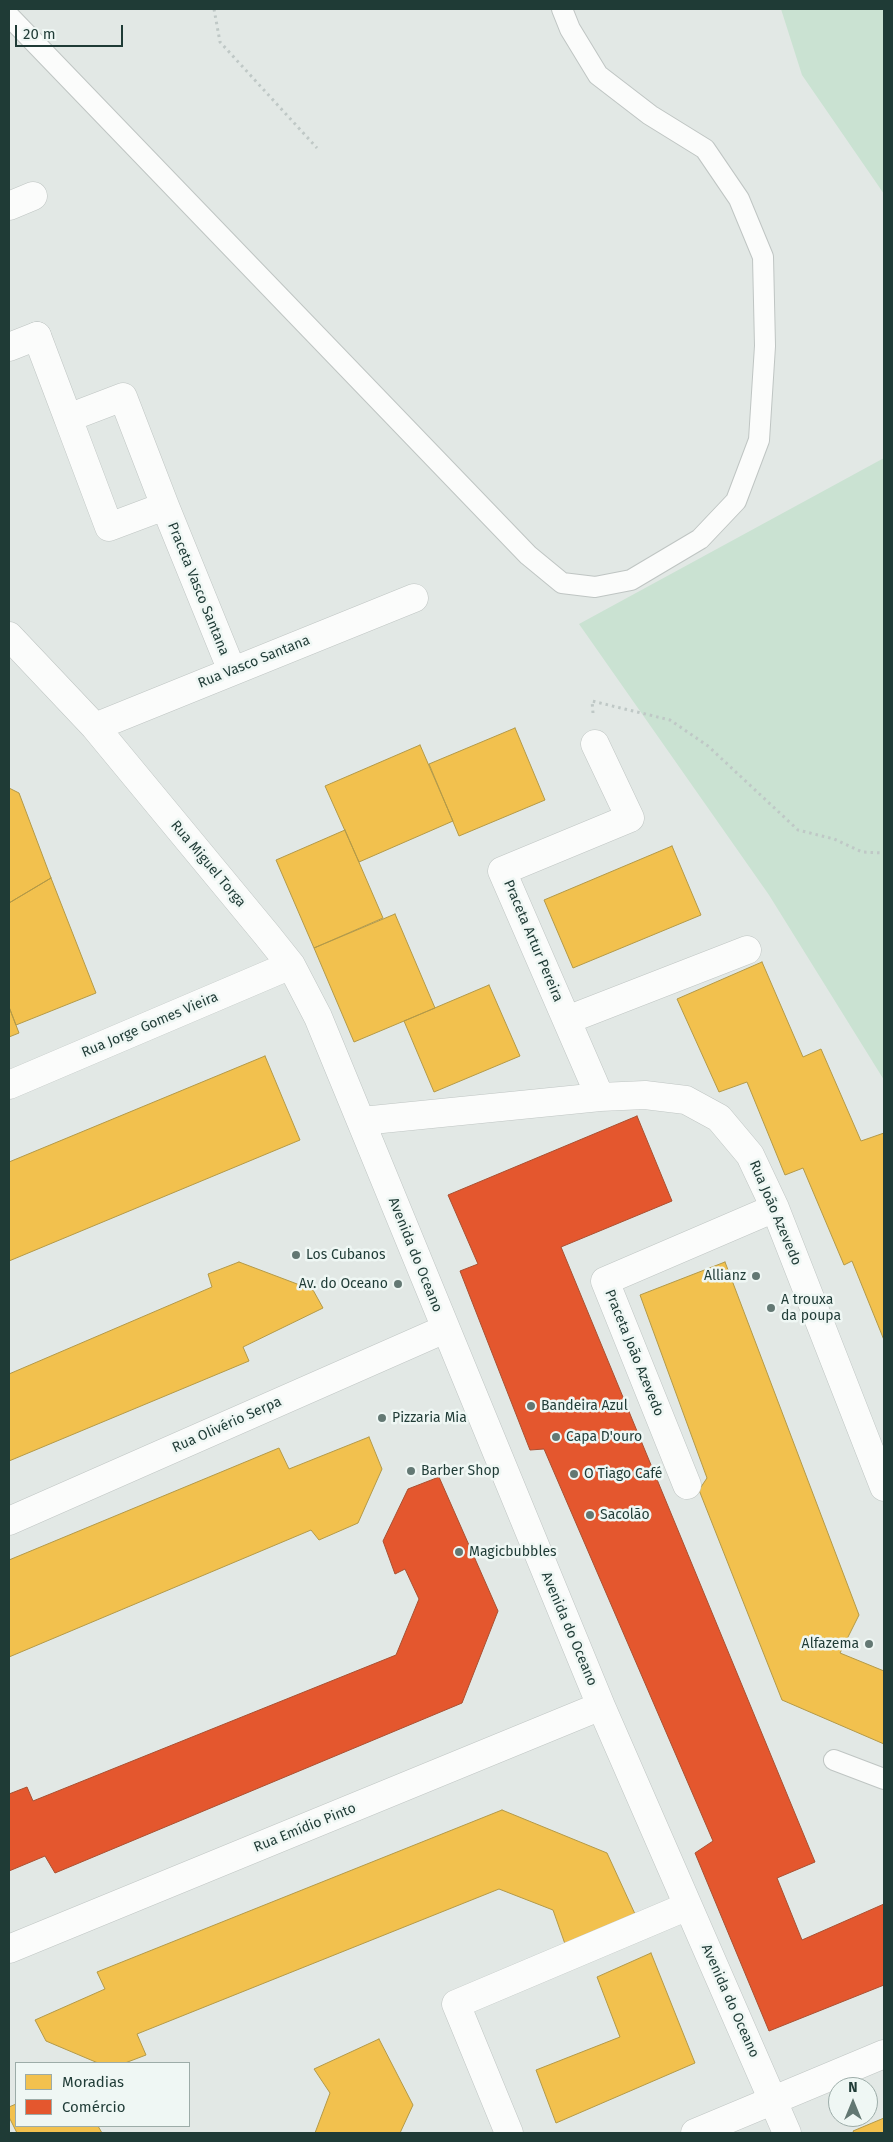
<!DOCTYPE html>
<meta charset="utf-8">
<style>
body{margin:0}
#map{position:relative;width:893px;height:2142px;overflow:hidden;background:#e2e8e5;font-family:"Fira Sans",sans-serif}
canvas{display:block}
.frame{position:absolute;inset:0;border:10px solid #1f3b36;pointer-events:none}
.legend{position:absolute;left:15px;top:2062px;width:175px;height:65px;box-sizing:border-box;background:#eff7f4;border:1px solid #9caca8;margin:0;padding:6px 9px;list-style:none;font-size:15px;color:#1f3b36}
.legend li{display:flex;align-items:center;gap:10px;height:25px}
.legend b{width:25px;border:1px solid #9caca8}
.north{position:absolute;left:828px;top:2077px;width:50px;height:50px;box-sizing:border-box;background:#eff7f4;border:1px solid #9caca8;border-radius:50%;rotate:0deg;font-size:14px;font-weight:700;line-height:20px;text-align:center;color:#1f3b36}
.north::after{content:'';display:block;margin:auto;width:18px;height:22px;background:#637873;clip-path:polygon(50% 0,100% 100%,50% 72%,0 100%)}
.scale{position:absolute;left:15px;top:25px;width:108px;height:22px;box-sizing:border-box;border:2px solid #1f3b36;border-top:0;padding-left:6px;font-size:15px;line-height:18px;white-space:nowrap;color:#1f3b36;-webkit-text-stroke:4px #eff7f4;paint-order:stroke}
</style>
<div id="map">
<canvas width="893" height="2142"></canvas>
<div class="frame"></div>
<ul class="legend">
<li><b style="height:14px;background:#f2c14e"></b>Moradias</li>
<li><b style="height:14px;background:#e4572e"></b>Comércio</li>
</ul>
<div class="north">N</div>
<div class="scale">20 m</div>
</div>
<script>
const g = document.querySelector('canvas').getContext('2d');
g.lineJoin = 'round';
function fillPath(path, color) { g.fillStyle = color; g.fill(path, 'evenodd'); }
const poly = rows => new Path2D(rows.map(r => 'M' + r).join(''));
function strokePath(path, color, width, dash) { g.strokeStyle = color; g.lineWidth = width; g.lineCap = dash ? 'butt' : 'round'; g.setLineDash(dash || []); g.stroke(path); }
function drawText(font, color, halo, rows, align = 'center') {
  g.font = font + ' "Fira Sans",sans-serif'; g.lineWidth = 5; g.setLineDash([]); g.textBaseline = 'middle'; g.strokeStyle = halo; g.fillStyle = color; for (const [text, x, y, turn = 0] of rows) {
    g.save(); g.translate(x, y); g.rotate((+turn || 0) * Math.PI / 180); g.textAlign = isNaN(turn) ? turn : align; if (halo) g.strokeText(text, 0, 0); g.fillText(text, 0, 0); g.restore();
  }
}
const green = poly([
 [781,9,884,9,884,194,802,75],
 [884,458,884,1080,769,895,579,624]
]);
const homes = poly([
 [515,728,545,800,459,836,429,764,515,728],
 [420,745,453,821,359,862,325,786,420,745],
 [9,788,19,793,51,878,9,903,9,788],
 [345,830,383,918,314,948,276,860,345,830],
 [672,846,701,915,573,968,544,900,672,846],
 [51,878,96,993,16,1025,9,1007,9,903,51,878],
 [395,914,435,1008,354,1042,314,948,395,914],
 [762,962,803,1057,821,1049,861,1141,884,1133,884,1340,852,1261,844,1265,803,1168,785,1175,747,1082,719,1092,677,999,762,962],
 [489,985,520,1056,434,1092,404,1021,489,985],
 [9,1007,19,1033,9,1037,9,1007],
 [265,1056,300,1140,9,1261,9,1162,265,1056],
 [239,1262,313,1290,323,1308,243,1347,249,1361,9,1461,9,1374,212,1287,208,1274,239,1262],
 [725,1262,859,1615,840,1653,884,1671,884,1744,782,1700,699,1490,707,1478,640,1295,725,1262],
 [369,1437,382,1469,358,1523,319,1540,311,1530,9,1657,9,1560,279,1448,289,1469,369,1437],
 [502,1810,607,1853,635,1914,565,1944,553,1910,499,1889,137,2034,146,2055,125,2063,98,2063,46,2041,35,2020,105,1989,97,1972,502,1810],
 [651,1953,695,2063,556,2123,536,2070,620,2037,597,1977,651,1953],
 [379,2039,413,2105,400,2133,315,2133,330,2093,314,2069,379,2039],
 [16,2104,16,2126,98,2126,102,2133,17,2133,9,2117,9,2107,16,2104],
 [884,2118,884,2133,854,2133,853,2131,884,2118]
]);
const shops = poly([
 [637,1116,672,1201,561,1247,815,1862,777,1878,802,1940,884,1904,884,1985,769,2031,695,1853,713,1841,544,1449,530,1450,460,1271,478,1264,448,1195,637,1116],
 [439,1477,498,1611,462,1703,55,1873,45,1856,9,1871,9,1794,27,1787,33,1801,396,1655,419,1599,405,1569,395,1574,383,1541,408,1489,439,1477]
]);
const path = poly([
 [214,9,220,42,317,148],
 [593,713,592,701,670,720,708,746,798,830,834,839,862,852,884,853]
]);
const service = poly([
 [9,16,528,555,562,583,595,587,631,580,700,539,736,501,759,440,765,346,763,257,739,199,705,149,650,115,598,75,570,29,562,9],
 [834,1760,884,1779]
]);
const pedestrian = poly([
 [9,347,37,336]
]);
const minor = poly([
 [9,206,33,196],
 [37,336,68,418],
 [165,506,109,527,68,418,123,397,165,506,232,671],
 [9,636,95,727,267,935,291,965,318,1017,601,1706,787,2133],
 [95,727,414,598],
 [595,744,630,818,502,871,600,1097],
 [567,1020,747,950],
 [9,1085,291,965],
 [362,1121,600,1097,645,1095,686,1100,719,1118,750,1155,775,1208,884,1487],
 [687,1485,605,1281,775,1208],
 [9,1521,445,1329],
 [9,1949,601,1706],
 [509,2133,456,2004,688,1906],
 [695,2133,884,2054]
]);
const markers = [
 [296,1255,5,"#637873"],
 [756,1276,5,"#637873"],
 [398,1284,5,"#637873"],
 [771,1308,5,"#637873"],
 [531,1406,5,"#637873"],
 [382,1418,5,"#637873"],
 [556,1437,5,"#637873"],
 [411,1471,5,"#637873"],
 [574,1474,5,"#637873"],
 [590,1515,5,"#637873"],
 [459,1552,5,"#637873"],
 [869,1644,5,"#637873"]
];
const streetNames = [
 ["Praceta Vasco Santana",198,589,68],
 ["Rua Vasco Santana",254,662,-22],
 ["Rua Miguel Torga",208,864,50],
 ["Praceta Artur Pereira",533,941,67],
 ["Rua Jorge Gomes Vieira",150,1025,-23],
 ["Rua João Azevedo",775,1213,67],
 ["Avenida do Oceano",415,1255,68],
 ["Praceta João Azevedo",634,1353,68],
 ["Rua Olivério Serpa",227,1425,-24],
 ["Avenida do Oceano",569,1629,67],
 ["Rua Emídio Pinto",305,1828,-22],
 ["Avenida do Oceano",730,2001,66]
];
const poiNames = [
 ["Los Cubanos",306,1255],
 ["Allianz",746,1276,"right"],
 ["Av. do Oceano",388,1284,"right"],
 ["A trouxa",781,1300],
 ["da poupa",781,1316],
 ["Bandeira Azul",541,1406],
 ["Pizzaria Mia",392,1418],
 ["Capa D'ouro",566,1437],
 ["Barber Shop",421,1471],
 ["O Tiago Café",584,1474],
 ["Sacolão",600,1515],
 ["Magicbubbles",469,1552],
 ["Alfazema",859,1644,"right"]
];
fillPath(green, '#cae2d2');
fillPath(homes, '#f2c14e');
strokePath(homes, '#b39947', 1);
fillPath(shops, '#e4572e');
strokePath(shops, '#a94f30', 1);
strokePath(service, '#bfc5c3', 22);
strokePath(pedestrian, '#bfc5c3', 29);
strokePath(minor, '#bfc5c3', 29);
strokePath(path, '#bfc8c6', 3, [2.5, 4]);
strokePath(service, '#fbfcfb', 20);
strokePath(pedestrian, '#fbfcfb', 28);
strokePath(minor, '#fbfcfb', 28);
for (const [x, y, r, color] of markers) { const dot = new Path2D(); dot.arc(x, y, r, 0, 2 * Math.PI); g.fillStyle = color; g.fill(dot); strokePath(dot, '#eff7f4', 2); }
drawText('14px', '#1f3b36', '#eff7f4', streetNames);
drawText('14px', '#1f3b36', '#eff7f4', poiNames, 'left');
</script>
